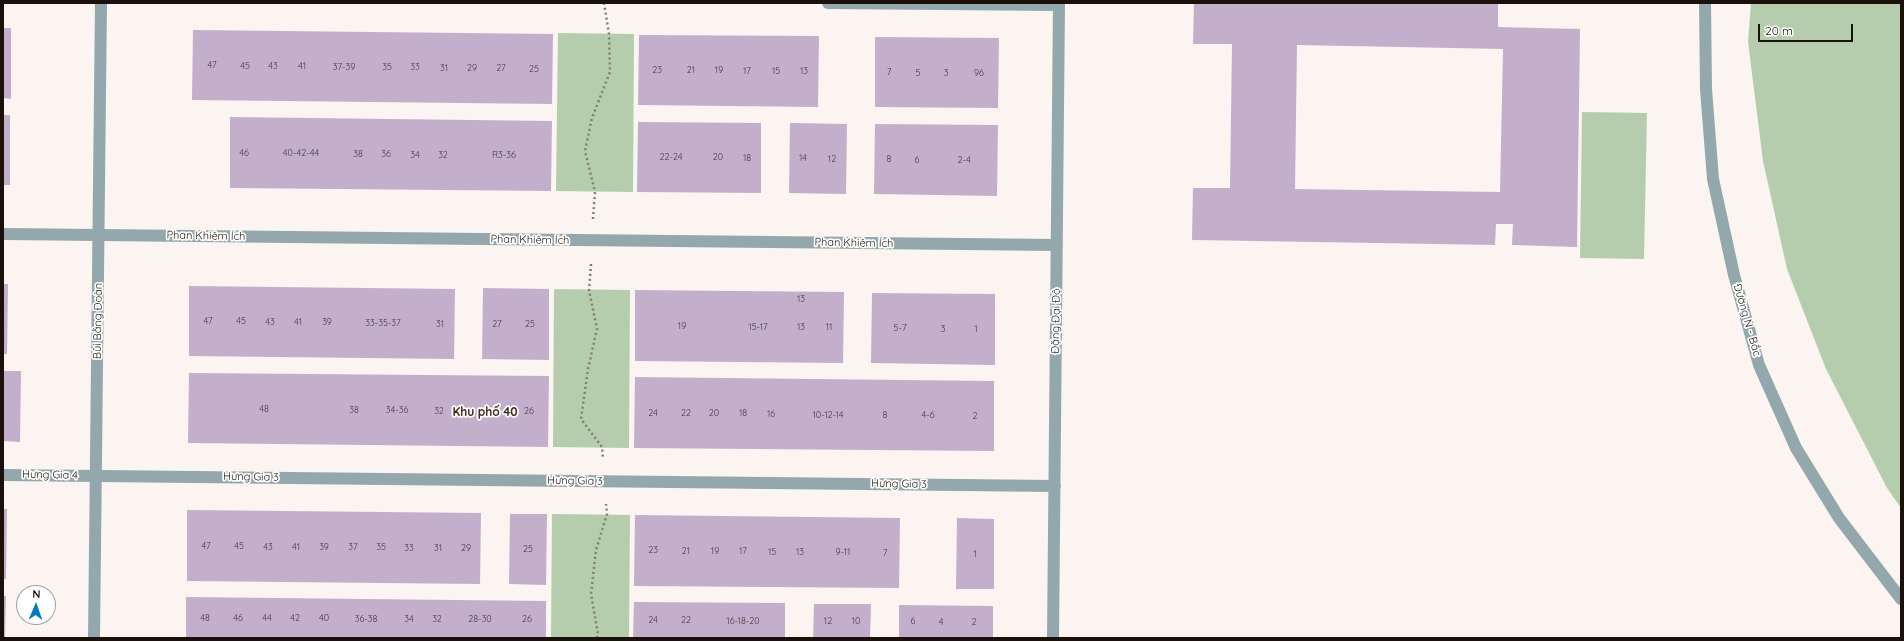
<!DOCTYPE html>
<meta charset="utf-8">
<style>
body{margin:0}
#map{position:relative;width:1904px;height:641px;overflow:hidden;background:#fbf4f0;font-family:Quicksand,sans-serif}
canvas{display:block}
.frame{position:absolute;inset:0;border:4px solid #1c100a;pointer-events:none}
.north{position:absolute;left:16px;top:585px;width:40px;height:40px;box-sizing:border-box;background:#fff;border:1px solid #a49f9d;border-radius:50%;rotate:2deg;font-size:11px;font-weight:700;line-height:16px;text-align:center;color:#1c100a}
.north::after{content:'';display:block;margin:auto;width:14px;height:18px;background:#057ac4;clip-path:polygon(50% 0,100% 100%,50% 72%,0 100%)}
.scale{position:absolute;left:1758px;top:24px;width:95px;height:18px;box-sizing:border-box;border:2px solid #1c100a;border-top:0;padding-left:5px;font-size:12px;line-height:14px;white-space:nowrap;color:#1c100a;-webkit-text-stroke:3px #fff;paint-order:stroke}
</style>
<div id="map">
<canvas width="1904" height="641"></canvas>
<div class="frame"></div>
<div class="north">N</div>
<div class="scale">20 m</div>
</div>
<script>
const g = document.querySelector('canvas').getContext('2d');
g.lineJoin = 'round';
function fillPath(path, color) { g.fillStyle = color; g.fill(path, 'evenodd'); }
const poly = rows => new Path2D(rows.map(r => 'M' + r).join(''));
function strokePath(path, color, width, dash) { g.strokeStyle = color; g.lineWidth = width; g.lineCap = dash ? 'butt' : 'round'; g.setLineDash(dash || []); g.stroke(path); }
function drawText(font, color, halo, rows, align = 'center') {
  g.font = font + ' Quicksand,sans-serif'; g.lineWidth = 3.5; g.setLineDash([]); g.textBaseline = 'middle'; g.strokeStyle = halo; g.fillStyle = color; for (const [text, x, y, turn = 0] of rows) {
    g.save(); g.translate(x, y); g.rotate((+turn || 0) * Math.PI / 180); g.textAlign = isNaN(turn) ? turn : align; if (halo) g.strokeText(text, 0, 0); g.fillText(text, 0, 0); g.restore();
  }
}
const green = poly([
 [1751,3,1901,3,1901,508,1887,488,1826,369,1787,269,1763,161,1748,42],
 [558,33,634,34,633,192,556,191],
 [1582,112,1647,113,1644,259,1580,258],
 [554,289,630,290,629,448,553,447],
 [552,514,630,515,629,638,551,638]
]);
const building = poly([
 [1194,3,1498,3,1498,27,1580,29,1577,247,1512,245,1513,224,1496,224,1495,245,1192,240,1193,188,1230,188,1232,44,1193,44],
 [1297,45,1503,49,1500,192,1295,189],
 [3,28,11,28,11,99,3,98],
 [193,30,553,34,552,104,192,100],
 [639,35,819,36,818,107,638,105],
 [875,37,999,38,998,108,875,107],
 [3,115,10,115,10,185,3,185],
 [230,117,552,121,551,191,230,188],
 [638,122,761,123,761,193,637,192],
 [790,123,847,124,846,194,789,193],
 [875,124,998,125,997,196,874,194],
 [3,284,8,284,7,354,3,354],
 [189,286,455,289,454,359,189,356],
 [483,288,549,289,549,360,482,359],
 [635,290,844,292,843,363,635,361],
 [872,293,995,294,995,365,871,363],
 [3,371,21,371,20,442,3,441],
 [189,373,549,376,548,447,188,443],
 [635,377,994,381,994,451,634,448],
 [3,509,7,509,6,579,3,579],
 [187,510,481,513,480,584,187,581],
 [510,514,547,514,546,585,509,584],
 [635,515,900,518,899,588,634,586],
 [957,518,994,519,994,589,956,589],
 [3,596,6,596,5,638,3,638],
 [186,597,546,601,546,638,186,638],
 [634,602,785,603,785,638,633,638],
 [814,604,871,604,870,638,813,638],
 [899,605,993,606,993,638,899,638]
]);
const path = poly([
 [593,219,595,192,585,151,592,118,610,72,609,34,604,3],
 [591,264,589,290,597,329,588,369,581,419,602,447,603,459],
 [597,638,598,634,591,594,596,550,607,514,606,504]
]);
const minor = poly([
 [828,3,1059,5],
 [3,234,1057,245],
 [3,475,1055,486],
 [1053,638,1059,3]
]);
const tertiary = poly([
 [1705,3,1706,89,1713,179,1734,275,1759,365,1796,448,1839,518,1901,599],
 [94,638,101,3]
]);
const numberNames = [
 ["47",212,65],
 ["45",245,66],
 ["43",273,66],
 ["41",302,66],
 ["37-39",344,67],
 ["35",387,67],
 ["33",415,67],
 ["31",444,68],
 ["29",472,68],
 ["27",501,68],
 ["25",534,69],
 ["23",657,70],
 ["21",691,70],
 ["19",719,70],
 ["17",747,71],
 ["15",776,71],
 ["13",804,71],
 ["7",889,72],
 ["5",918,73],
 ["3",946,73],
 ["96",979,73],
 ["46",244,153],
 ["40-42-44",301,153],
 ["38",358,154],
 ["36",386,154],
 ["34",415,155],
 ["32",443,155],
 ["R3-36",504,155],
 ["22-24",671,157],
 ["20",718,157],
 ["18",747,158],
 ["14",803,158],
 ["12",832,159],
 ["8",889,159],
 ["6",917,160],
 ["2-4",964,160],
 ["13",801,299],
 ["47",208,321],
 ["45",241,321],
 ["43",270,322],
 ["41",298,322],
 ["39",327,322],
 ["33-35-37",383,323],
 ["31",440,324],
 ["27",497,324],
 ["25",530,324],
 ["19",682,326],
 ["15-17",758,327],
 ["13",801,327],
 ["11",829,327],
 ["5-7",900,328],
 ["3",943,329],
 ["1",976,329],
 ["48",264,409],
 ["38",354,410],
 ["34-36",397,410],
 ["32",439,411],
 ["26",529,411],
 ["24",653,413],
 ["22",686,413],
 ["20",714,413],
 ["18",743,413],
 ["16",771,414],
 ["10-12-14",828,415],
 ["8",885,415],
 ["4-6",928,415],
 ["2",975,416],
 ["47",206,546],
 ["45",239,546],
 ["43",268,547],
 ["41",296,547],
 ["39",324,547],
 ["37",353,547],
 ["35",381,547],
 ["33",409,548],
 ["31",438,548],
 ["29",466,548],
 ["25",528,549],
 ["23",653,550],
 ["21",686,551],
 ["19",715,551],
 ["17",743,551],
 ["15",772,552],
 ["13",800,552],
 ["9-11",843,552],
 ["7",885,553],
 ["1",975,554],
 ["48",205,618],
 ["46",238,618],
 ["44",267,618],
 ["42",295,618],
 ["40",324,618],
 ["36-38",366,619],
 ["34",409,619],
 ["32",437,619],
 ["28-30",480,619],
 ["26",527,619],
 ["24",653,620],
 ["22",686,620],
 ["16-18-20",743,621],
 ["12",828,621],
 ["10",856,621],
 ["6",913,621],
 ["4",941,622],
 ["2",974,622]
];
const streetNames = [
 ["Phan Khiêm Ích",206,236,1],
 ["Phan Khiêm Ích",530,240,1],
 ["Phan Khiêm Ích",854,243,1],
 ["Đường N - Bắc",1747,320,74],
 ["Bùi Bằng Đoàn",98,321,-89],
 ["Đặng Đại Độ",1056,321,-89],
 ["Hưng Gia 4",50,475,1],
 ["Hưng Gia 3",251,477,1],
 ["Hưng Gia 3",575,481,1],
 ["Hưng Gia 3",899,484,1]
];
const neighbourhoodNames = [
 ["Khu phố 40",485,412]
];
fillPath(green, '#b5cdad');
fillPath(building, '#c3afcc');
strokePath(path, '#857b76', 2.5, [2, 3]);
strokePath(minor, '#92a8ac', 12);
strokePath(tertiary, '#92a8ac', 12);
drawText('9px', '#46383a', null, numberNames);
drawText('11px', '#1c100a', '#fff', streetNames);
drawText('bold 12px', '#43291b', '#fff', neighbourhoodNames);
</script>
